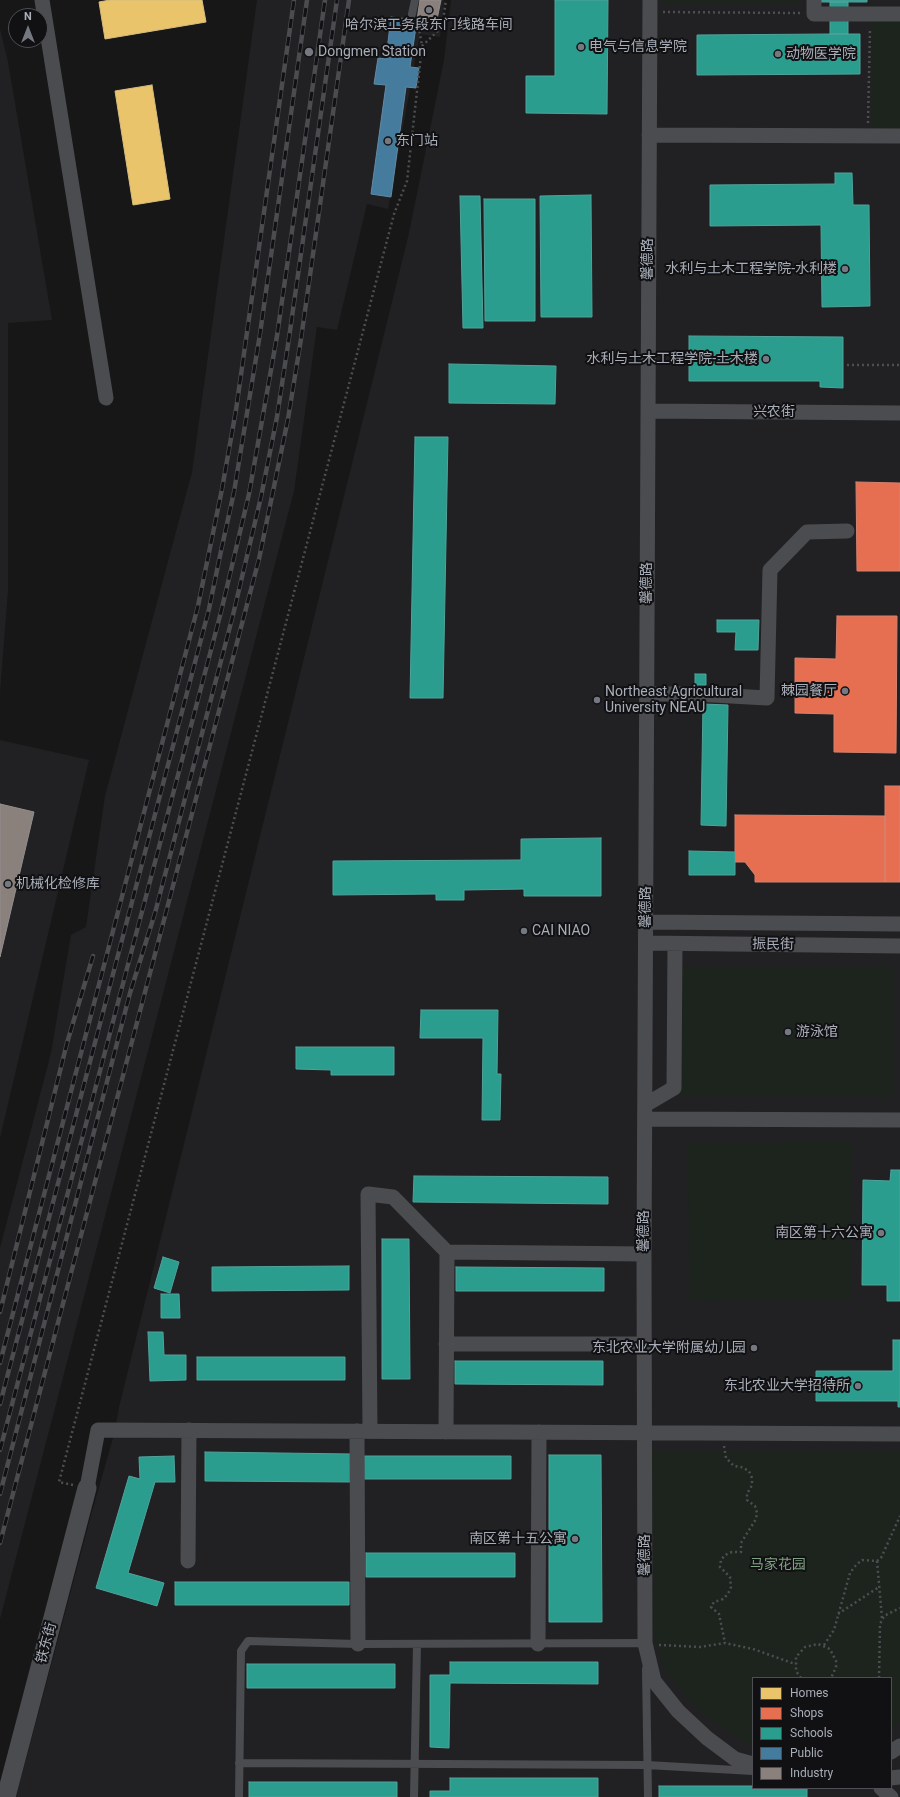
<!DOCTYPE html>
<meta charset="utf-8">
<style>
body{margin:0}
#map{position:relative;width:900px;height:1797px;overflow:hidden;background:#171717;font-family:Roboto,sans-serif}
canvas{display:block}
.legend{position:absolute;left:752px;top:1677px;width:140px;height:112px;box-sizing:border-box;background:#111113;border:1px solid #4d4f55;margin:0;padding:5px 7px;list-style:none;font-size:12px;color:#a8adb8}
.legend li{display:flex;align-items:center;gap:8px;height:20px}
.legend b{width:20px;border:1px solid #4d4f55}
.north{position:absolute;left:8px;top:8px;width:40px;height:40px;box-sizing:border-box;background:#111113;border:1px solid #4d4f55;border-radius:50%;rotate:0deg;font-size:11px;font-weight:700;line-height:16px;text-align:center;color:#a8adb8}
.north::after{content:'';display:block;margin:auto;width:14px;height:18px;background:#757880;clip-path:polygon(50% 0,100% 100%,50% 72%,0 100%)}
</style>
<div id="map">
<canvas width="900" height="1797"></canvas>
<ul class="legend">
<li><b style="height:11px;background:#e9c46a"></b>Homes</li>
<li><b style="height:11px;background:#e76f51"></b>Shops</li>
<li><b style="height:11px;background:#2a9d8f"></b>Schools</li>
<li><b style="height:11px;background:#457b9d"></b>Public</li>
<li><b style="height:11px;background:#8a817c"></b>Industry</li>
</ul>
<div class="north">N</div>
</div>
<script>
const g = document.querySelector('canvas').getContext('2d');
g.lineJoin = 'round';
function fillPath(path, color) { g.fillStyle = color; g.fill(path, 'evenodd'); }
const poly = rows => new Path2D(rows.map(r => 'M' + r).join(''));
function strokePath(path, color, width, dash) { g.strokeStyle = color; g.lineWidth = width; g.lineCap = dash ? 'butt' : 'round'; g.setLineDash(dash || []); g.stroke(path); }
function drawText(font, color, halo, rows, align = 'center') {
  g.font = font + ' Roboto,"Noto Sans SC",sans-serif'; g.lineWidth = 4; g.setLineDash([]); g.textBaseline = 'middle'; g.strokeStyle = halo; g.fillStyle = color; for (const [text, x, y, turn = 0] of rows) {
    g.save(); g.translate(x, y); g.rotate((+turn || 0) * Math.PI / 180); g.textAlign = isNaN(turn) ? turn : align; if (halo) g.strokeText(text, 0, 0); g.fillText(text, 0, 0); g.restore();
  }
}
const built = poly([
 [257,0,444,0,440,37,420,34,388,209,367,204,337,330,317,327,294,491,0,1619,0,1248,51,1053,71,935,86,927,105,796,192,472],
 [451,0,900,0,900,1797,16,1797,90,1519,115,1431,119,1407,409,233,444,60],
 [753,1678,891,1678,891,1788,753,1788],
 [0,29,8,62,52,320,8,323,8,590,0,693],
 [0,740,89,760,0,1138]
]);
const green = poly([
 [661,0,797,0,797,4,661,4],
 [872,18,900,18,900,132,872,132],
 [682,967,893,968,893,1096,682,1096],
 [851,1142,852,1300,689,1301,688,1143],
 [651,1451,900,1451,900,1721,894,1728,891,1731,891,1678,753,1678,753,1747,724,1728,694,1705,666,1673,654,1635]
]);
const homes = poly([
 [110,0,202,0,206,22,105,39,99,2,110,0],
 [152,85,170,199,133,205,115,91,152,85]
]);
const shops = poly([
 [856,482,900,483,900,571,857,571,856,482],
 [837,616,897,616,896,753,834,752,834,714,795,713,795,658,836,659,837,616],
 [885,786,900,786,900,882,885,882,885,786],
 [735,815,885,816,885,882,755,882,755,875,745,862,735,862,735,815]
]);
const schools = poly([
 [555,0,608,0,607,114,526,113,526,76,555,76,555,0],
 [816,0,867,0,867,2,816,2,816,0],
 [830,2,848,2,848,34,830,34,830,2],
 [830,34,860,34,860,74,697,75,697,35,830,34],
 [835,173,852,173,853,205,869,205,870,306,822,307,821,225,710,226,710,185,835,184,835,173],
 [591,195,592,317,541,317,540,196,591,195],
 [460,196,480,196,483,328,463,328,460,196],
 [484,199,535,199,535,321,485,321,484,199],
 [689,336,843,337,843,388,820,387,820,381,689,381,689,336],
 [449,364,556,366,555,404,449,403,449,364],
 [415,437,448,437,443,698,410,698,415,437],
 [717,620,759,620,758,650,735,650,736,632,717,632,717,620],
 [695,674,706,674,706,685,695,685,695,674],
 [703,704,728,705,726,826,701,825,703,704],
 [601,838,601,896,524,896,524,889,464,890,464,900,436,900,436,894,333,895,333,861,521,860,521,839,601,838],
 [689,851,735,852,735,875,689,875,689,851],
 [421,1010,498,1010,497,1074,501,1074,500,1120,482,1120,483,1038,420,1038,421,1010],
 [296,1047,394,1047,394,1075,331,1075,331,1070,296,1069,296,1047],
 [891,1170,900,1170,900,1301,887,1301,887,1285,862,1285,863,1180,890,1181,891,1170],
 [414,1176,608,1177,608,1204,413,1202,414,1176],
 [382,1239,409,1239,410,1379,382,1379,382,1239],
 [163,1257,179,1262,170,1293,154,1288,163,1257],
 [349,1266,349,1290,212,1291,212,1267,349,1266],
 [456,1267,604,1268,604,1291,456,1291,456,1267],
 [161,1294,179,1294,180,1318,161,1318,161,1294],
 [148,1332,163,1332,164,1355,186,1355,186,1380,150,1381,148,1332],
 [893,1340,900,1340,900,1407,898,1407,898,1401,816,1401,816,1371,893,1371,893,1340],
 [197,1357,345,1357,345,1380,197,1380,197,1357],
 [455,1361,603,1361,603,1385,455,1384,455,1361],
 [205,1452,352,1454,351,1482,205,1481,205,1452],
 [549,1455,601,1455,602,1622,549,1622,549,1455],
 [174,1456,175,1482,155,1482,128,1573,164,1583,157,1606,96,1588,129,1476,140,1479,139,1457,174,1456],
 [363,1456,511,1456,511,1479,363,1479,363,1456],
 [366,1553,515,1553,515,1577,366,1577,366,1553],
 [175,1582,349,1582,349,1605,175,1605,175,1582],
 [450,1662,598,1662,598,1684,450,1683,449,1748,430,1747,430,1675,450,1675,450,1662],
 [247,1664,395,1664,395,1688,247,1688,247,1664],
 [450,1778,598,1778,598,1797,430,1797,430,1791,450,1791,450,1778],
 [249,1782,397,1782,397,1797,249,1797,249,1782],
 [659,1786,753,1786,753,1788,807,1788,807,1797,659,1797,659,1786]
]);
const public = poly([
 [391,17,417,20,410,67,419,68,416,88,406,87,391,197,371,194,386,85,374,84,378,58,386,59,391,17]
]);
const industry = poly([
 [420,0,441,0,436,24,417,20,420,0],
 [0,804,34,812,0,957,0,804]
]);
const path = poly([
 [663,12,800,13],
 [422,46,442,27,446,0],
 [868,123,870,28],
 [847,365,900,365],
 [724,1446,726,1458,734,1466,741,1467,749,1471,752,1478,752,1485,747,1494,747,1500,755,1506,757,1513,756,1519,741,1543,741,1552,732,1552,725,1555,721,1560,720,1567,730,1577,731,1587,728,1594,723,1599,714,1602,711,1607,719,1614,725,1643],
 [73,1485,59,1482,394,214,407,181,422,46,418,22],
 [877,1561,882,1618],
 [838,1614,879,1587],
 [659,1645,700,1647,725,1643,753,1649,795,1664],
 [824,1645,834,1630,850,1573,856,1565,862,1560,877,1561,881,1558,900,1516],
 [801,1678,796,1671,796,1657,805,1647,818,1644,830,1649,836,1661,836,1667,831,1678],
 [879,1678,880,1624,884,1616,900,1608]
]);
const service = poly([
 [412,14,415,0],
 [646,1669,648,1797],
 [239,1763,647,1765,753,1771],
 [239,1797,241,1651,248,1641,358,1644,645,1643,645,1646],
 [414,1797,417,1644]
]);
const minor = poly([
 [42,0,106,398],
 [650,0,644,1254,645,1643,654,1681,678,1711,707,1738,735,1759,753,1764],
 [814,0,814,14,900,14],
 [649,135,900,136],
 [648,411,900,413],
 [647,694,695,694,767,698,770,570,807,532,847,531],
 [646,922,900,924],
 [646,943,900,946],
 [645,1105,674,1088,675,944],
 [645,1119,900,1120],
 [447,1252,644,1254],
 [446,1344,644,1344],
 [357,1431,358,1644],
 [370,1431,368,1194,393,1197,447,1252,446,1432],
 [87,1488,98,1430,900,1434],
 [188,1561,189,1430],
 [538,1644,539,1432],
 [891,1752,900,1746],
 [891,1778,900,1777],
 [881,1788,891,1797]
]);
const tertiary = poly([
 [6,1797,87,1488]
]);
const rail = poly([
 [0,1312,67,1043,93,956],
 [0,1363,198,606,222,489,236,410,294,0],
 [0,1404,209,609,221,551,234,492,260,334,307,0],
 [0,1450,221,612,249,494,277,336,325,0],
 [0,1494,130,993,155,913,233,615,261,497,277,417,289,338,337,0],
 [0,1543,259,559,288,419,301,339,349,0]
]);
const markers = [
 [429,10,4,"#757880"],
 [581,47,4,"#757880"],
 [309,52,5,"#757880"],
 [778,54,4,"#757880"],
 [388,141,4,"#757880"],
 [845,269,4,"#757880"],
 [766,359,4,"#757880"],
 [845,691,4,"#757880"],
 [597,700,4,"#757880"],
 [8,884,4,"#757880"],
 [524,931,4,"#757880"],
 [788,1032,4,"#757880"],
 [881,1233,4,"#757880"],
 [754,1348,4,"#757880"],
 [858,1386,4,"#757880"],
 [575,1539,4,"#757880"]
];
const poiNames = [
 ["哈尔滨工务段东门线路车间",429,25,"center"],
 ["电气与信息学院",589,47],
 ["Dongmen Station",318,52],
 ["动物医学院",786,54],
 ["东门站",396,141],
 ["水利与土木工程学院-水利楼",837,269,"right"],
 ["水利与土木工程学院-土木楼",758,359,"right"],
 ["棘园餐厅",837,691,"right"],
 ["Northeast Agricultural",605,692],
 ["University NEAU",605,708],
 ["机械化检修库",16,884],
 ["CAI NIAO",532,931],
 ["游泳馆",796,1032],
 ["南区第十六公寓",873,1233,"right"],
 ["东北农业大学附属幼儿园",746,1348,"right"],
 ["东北农业大学招待所",850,1386,"right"],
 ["南区第十五公寓",567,1539,"right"]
];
const streetNames = [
 ["馨德路",648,259,-90],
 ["兴农街",774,412],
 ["馨德路",647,583,-90],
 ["馨德路",646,907,-90],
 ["振民街",773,945,1],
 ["馨德路",644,1231,-90],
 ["馨德路",645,1555,-90],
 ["铁东街",47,1643,-75]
];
const parkNames = [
 ["马家花园",778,1565]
];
fillPath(built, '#212123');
fillPath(green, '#1d241e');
fillPath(homes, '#e9c46a');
strokePath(homes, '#d6bd81', 1);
fillPath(shops, '#e76f51');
strokePath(shops, '#d48270', 1);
fillPath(schools, '#2a9d8f');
strokePath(schools, '#50a29b', 1);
fillPath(public, '#457b9d');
strokePath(public, '#638aa5', 1);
fillPath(industry, '#8a817c');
strokePath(industry, '#938e8e', 1);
strokePath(path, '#4d4e52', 2.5, [2, 3]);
strokePath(service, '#4b4c50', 8);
strokePath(minor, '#4b4c50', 15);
strokePath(tertiary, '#4b4c50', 19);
strokePath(rail, '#4b4c4f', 4.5);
strokePath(rail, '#111113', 3, [9]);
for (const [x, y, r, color] of markers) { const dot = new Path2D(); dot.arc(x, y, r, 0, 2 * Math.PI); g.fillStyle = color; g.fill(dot); strokePath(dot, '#111113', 1.5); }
drawText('14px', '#a8adb8', '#111113', poiNames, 'left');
drawText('14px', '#a8adb8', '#111113', streetNames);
drawText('14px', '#7fa381', '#111113', parkNames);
</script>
